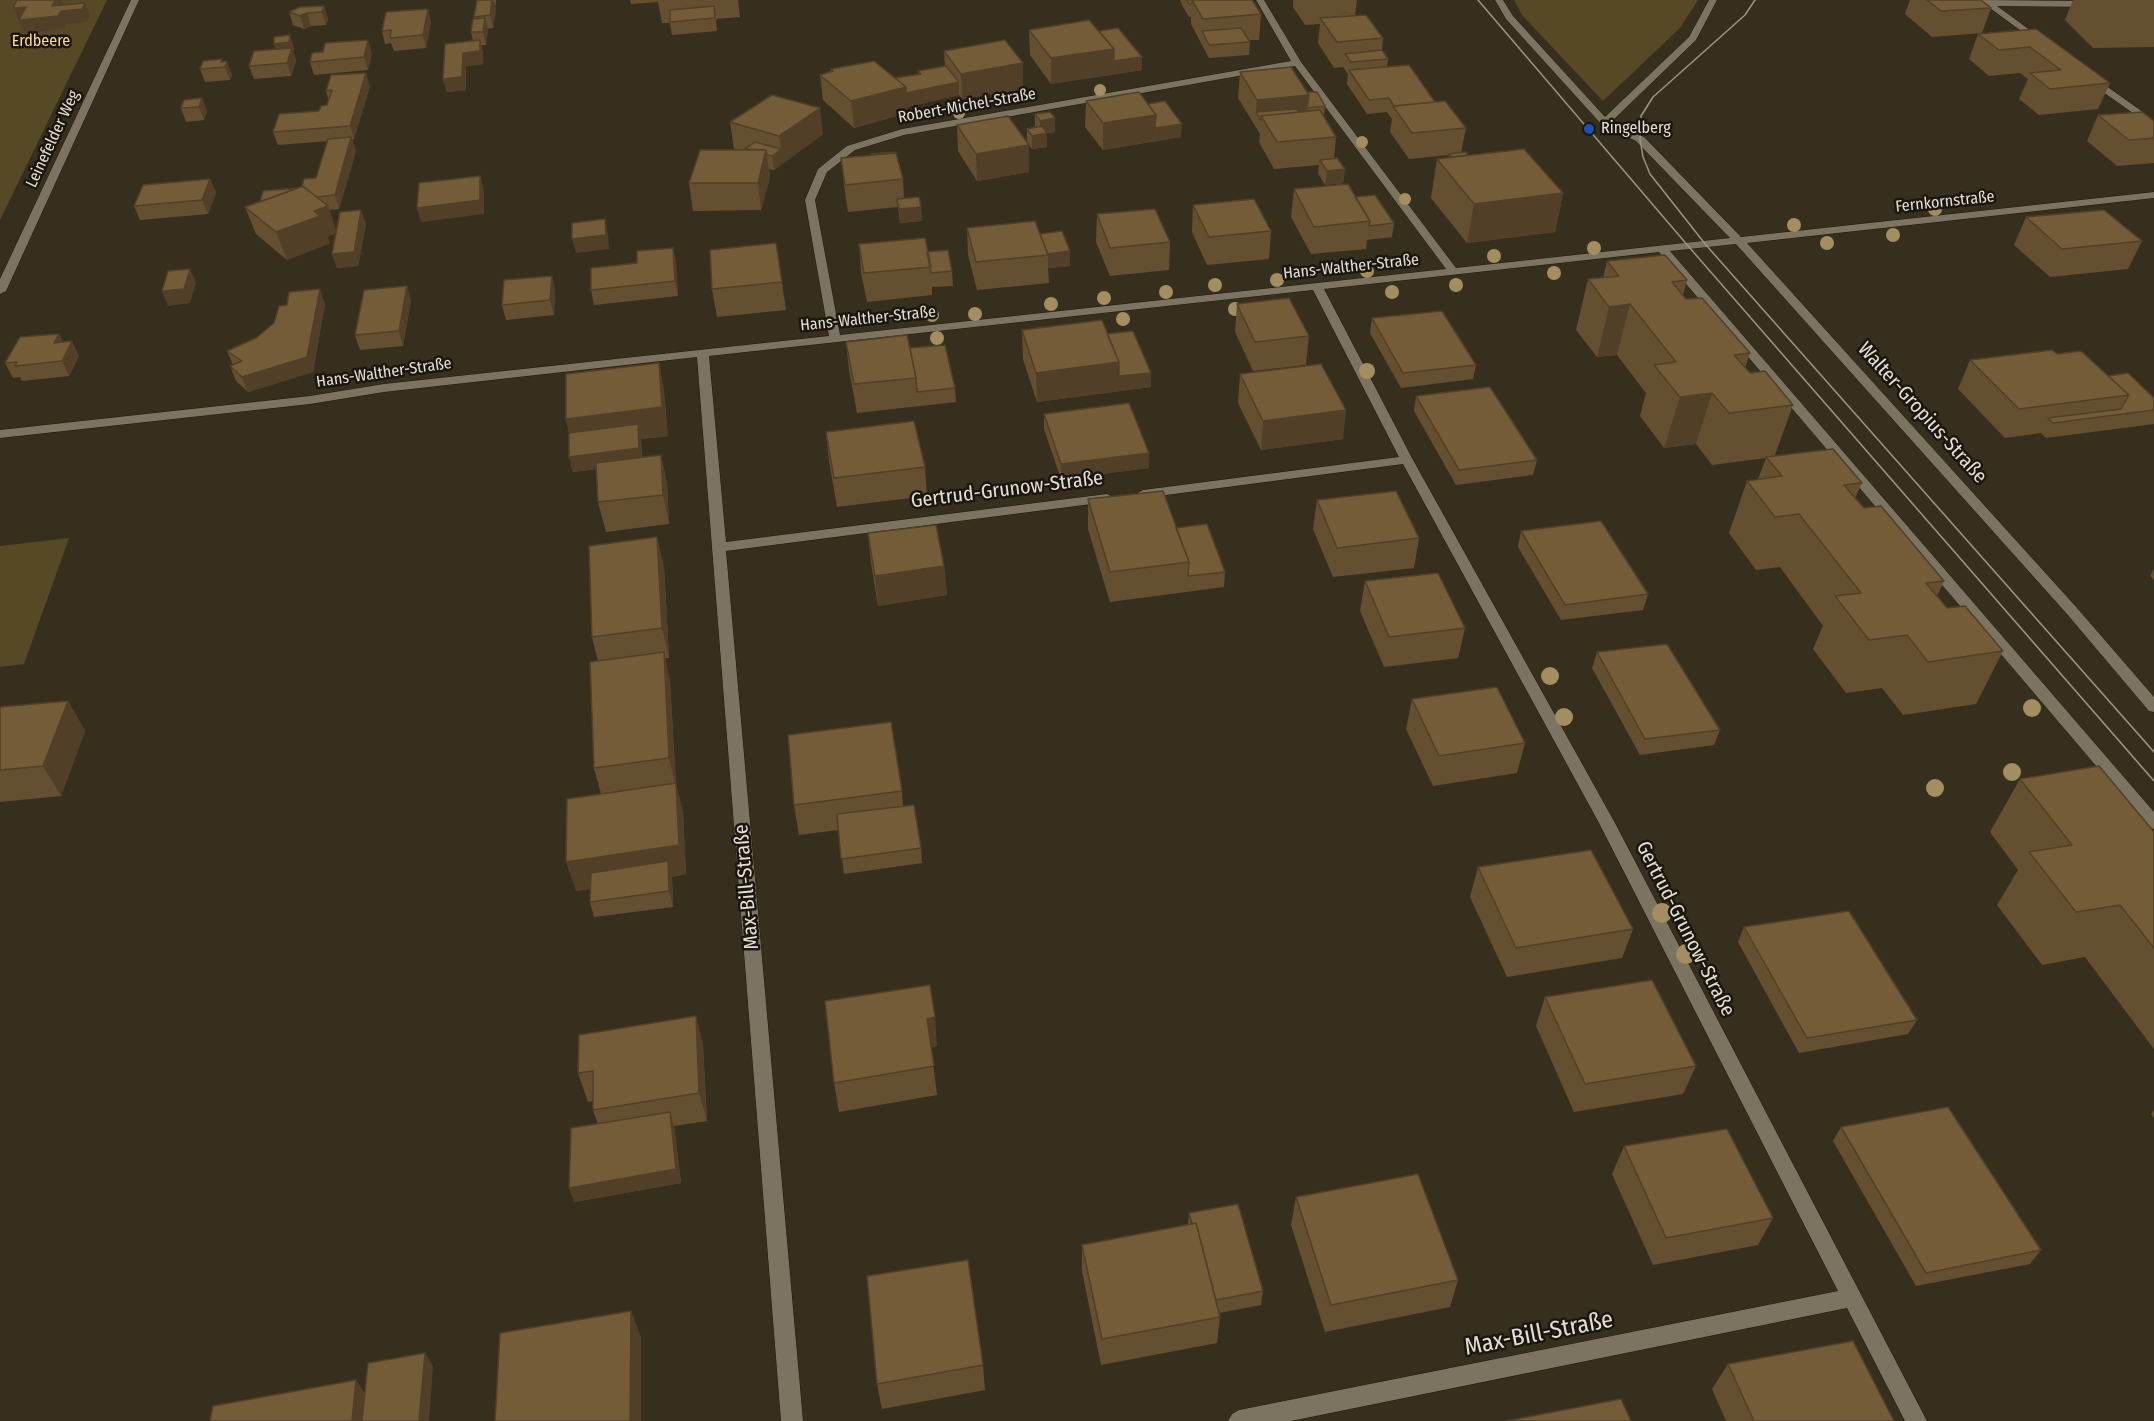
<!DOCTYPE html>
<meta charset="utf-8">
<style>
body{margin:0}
canvas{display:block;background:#372f1d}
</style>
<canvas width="2154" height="1421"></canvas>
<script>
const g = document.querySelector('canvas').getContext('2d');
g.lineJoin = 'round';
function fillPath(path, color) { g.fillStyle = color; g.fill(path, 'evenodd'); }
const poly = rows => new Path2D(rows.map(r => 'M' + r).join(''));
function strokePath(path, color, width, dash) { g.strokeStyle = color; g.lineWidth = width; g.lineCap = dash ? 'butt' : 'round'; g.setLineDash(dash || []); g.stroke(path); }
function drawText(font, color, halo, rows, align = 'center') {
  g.font = font + ' "Fira Sans Condensed",sans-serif'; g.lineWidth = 5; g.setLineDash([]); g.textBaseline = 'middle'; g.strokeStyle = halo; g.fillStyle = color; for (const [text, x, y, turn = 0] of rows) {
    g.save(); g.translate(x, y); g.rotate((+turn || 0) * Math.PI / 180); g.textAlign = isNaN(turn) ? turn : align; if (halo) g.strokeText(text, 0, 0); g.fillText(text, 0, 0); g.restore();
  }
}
const green = poly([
 [0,0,107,0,0,220],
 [1514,0,1698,0,1680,28,1603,101,1522,15],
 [69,538,24,664,0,667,0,546]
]);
const minor = poly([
 [131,0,139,0,6,291,0,294,0,279,131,0],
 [1256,0,1264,0,1301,62,1456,268,1730,238,1636,141,1602,125,1506,19,1495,0,1503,0,1513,16,1605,117,1689,37,1709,0,1717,0,1696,40,1611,122,1644,137,1741,237,2154,192,2154,198,1747,243,2077,608,2154,697,2154,712,2149,711,2067,614,1736,244,1670,251,2154,812,2154,829,2148,827,1659,252,1324,289,1413,460,1615,823,1927,1421,1905,1421,1847,1308,1291,1421,1228,1421,1232,1414,1239,1410,1838,1291,1599,823,1403,464,1143,498,1136,494,1143,490,1399,457,1313,290,709,356,726,542,1107,494,1114,498,1107,502,726,551,803,1421,781,1421,697,357,384,392,310,404,0,438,0,430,310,396,384,384,829,336,805,200,818,169,847,146,902,129,1291,61,1256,0],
 [1295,66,1446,269,840,335,815,200,827,172,855,150,904,135,1295,66],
 [1979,0,2091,1,2095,4,2091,7,1997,6,2042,39,2044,41,2039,44,1979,0],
 [2089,78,2095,78,2154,120,2154,128,2089,82,2089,78]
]);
const tram = poly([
 [1478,0,1689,247,2154,781],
 [1755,0,1745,15,1653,97,1641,116,1640,139,1643,157,1650,174,1706,245,2154,752]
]);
const trees = [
 [1100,90,6],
 [959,113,6],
 [1362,142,6],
 [1405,199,6],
 [1935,209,7],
 [1794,225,7],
 [1893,235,7],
 [1827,243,7],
 [1594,248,7],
 [1494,256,7],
 [1367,271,7],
 [1554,273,7],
 [1277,280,7],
 [1215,285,7],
 [1456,285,7],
 [1166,292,7],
 [1392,292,7],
 [1104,298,7],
 [1051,304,7],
 [1235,309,7],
 [975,314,7],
 [932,315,7],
 [1123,319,7],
 [937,338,7],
 [1367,371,8],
 [1550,676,9],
 [2032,708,9],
 [1564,717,9],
 [2012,772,9],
 [1935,788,9],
 [1662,913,10],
 [1686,954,10]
];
const wall = poly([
 [477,0,496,0,496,5,494,5,496,10,493,28,487,29,486,45,481,45,483,53,483,64,466,66,466,90,447,92,443,79,473,41,471,32],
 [630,0,738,0,740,17,716,19,717,31,672,35,670,23,662,23,658,2,631,4],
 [1180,0,1252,0,1261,14,1259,40,1249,40,1250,42,1249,55,1209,58,1191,24,1191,17,1189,17,1182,5],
 [1293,0,1357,0,1355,15,1383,38,1382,50,1388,59,1387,67,1435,102,1466,128,1461,153,1563,193,1555,232,1467,243,1431,198,1437,159,1448,158,1449,155,1409,159,1390,132,1392,119,1387,112,1367,114,1347,84,1348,74,1343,67,1334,68,1318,43,1320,24,1305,25,1293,7],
 [1910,0,1981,0,1991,8,1982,33,1932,37,1905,14],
 [2073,0,2154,0,2154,47,2093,48,2065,20],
 [324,6,328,19,326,25,311,26,304,29,293,25,289,12],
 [431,21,426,48,394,51,391,43,385,44,382,31],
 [2036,29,2110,83,2098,109,2039,115,2019,99,2028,79,2020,73,1989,76,1969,59,1978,34],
 [1029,30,1099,31,1142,57,1142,70,1051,84,1030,55],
 [274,44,294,48,294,54,296,61,291,76,254,79,249,66,276,49],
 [944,51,1023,89,962,99,959,95,907,107,907,113,854,128,823,100,820,75,831,72,831,69,895,78,918,74,918,71,945,66],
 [372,53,368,70,314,75,310,62],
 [222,62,232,75,230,80,205,82,200,69],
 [1240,72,1307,92,1325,106,1324,116,1336,137,1334,158,1345,169,1343,183,1325,185,1318,173,1319,165,1274,169,1259,142,1260,134,1238,98],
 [370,86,354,139,352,140,356,151,339,209,329,210,336,231,366,224,358,266,337,268,332,254,336,233,327,237,330,243,287,260,256,234,245,207,302,186,316,178,328,141,278,145,273,132,319,111,327,105,329,101,326,91],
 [202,98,207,112,204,120,186,122,181,108],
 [1086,101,1148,104,1181,137,1103,150,1085,127],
 [1035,114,1055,118,1055,132,1047,133,1047,147,1032,149,1028,144,1029,172,977,181,958,151,957,125,1027,142,1027,129,1035,127],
 [2098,115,2154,121,2154,163,2117,166,2087,141],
 [730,122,823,134,774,170,769,169,770,177,761,210,693,211,689,183,738,150,734,149],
 [871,155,903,179,904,198,921,207,922,221,900,223,898,207,848,212,844,185,841,158],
 [210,179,216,193,208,214,140,220,134,206],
 [1294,189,1355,197,1394,223,1392,237,1367,240,1366,249,1311,254,1291,217],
 [1193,205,1271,231,1269,259,1207,265,1192,232],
 [1097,214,1170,242,1169,270,1110,276,1096,242],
 [2026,217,2142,241,2128,269,2050,277,2014,245],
 [967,228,1040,234,1070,251,1070,266,1048,268,1049,283,977,290,968,255],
 [776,243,786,310,717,317,712,289],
 [859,244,927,252,952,271,953,286,932,287,932,295,867,302,861,272],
 [673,248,676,262,678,296,594,305,591,290,637,263],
 [1607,261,1687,280,1683,295,1686,299,1750,353,1745,368,1750,373,1793,405,1775,455,1862,483,1855,498,1864,508,1944,581,1937,596,1947,608,2003,651,1976,704,1903,715,1882,688,1846,693,1813,649,1823,626,1780,567,1756,570,1729,533,1747,481,1758,479,1766,458,1712,465,1696,444,1664,448,1640,416,1646,393,1617,355,1597,357,1576,330,1588,279,1603,278],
 [555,290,554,315,506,320,502,305],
 [411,300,403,346,360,350,355,335],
 [325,304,313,372,248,392,236,381,230,366,233,365,227,351,256,338],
 [1237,304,1309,336,1306,365,1253,371,1235,332],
 [1372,318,1476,365,1473,379,1401,388,1370,333],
 [1022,330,1107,334,1151,373,1151,387,1037,402,1023,359],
 [59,334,63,342,79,356,69,376,22,381,20,377,13,378,5,363],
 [846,342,910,348,955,388,956,402,857,413,849,370],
 [2057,354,2108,376,2154,398,2154,424,2046,438,2041,433,2005,438,1958,389,1970,360],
 [659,363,664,392,668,436,641,439,642,457,661,455,667,484,669,524,606,532,598,502,596,469,573,472,569,457,569,433,566,419],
 [1240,374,1343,439,1261,450,1238,403],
 [1416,396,1537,460,1533,475,1456,485,1414,411],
 [1044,414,1149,468,1061,479,1044,429],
 [826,432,925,467,927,496,837,507,829,461],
 [1088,499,1176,528,1225,572,1224,587,1110,602,1088,529],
 [1317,500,1419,538,1414,568,1333,577,1313,529],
 [1521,531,1648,594,1643,610,1561,620,1518,547],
 [868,533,944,566,947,595,878,606,871,563],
 [664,566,669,658,665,658,670,682,676,784,683,813,686,874,672,877,673,907,594,917,590,902,590,889,576,891,601,794,594,768,598,661,592,637],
 [2154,569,2154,580,2150,576],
 [1365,581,1465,628,1458,658,1384,667,1360,611],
 [1597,652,1720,730,1714,745,1640,755,1592,668],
 [1412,699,1525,743,1517,773,1433,786,1406,729],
 [68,701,85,731,61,796,0,802,0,707],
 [2020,779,2154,832,2154,1049,2085,957,2042,965,1997,905,2018,870,1990,832],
 [902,791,903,806,921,848,922,863,844,874,838,830,799,835,794,805],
 [1478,867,1633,929,1622,958,1507,977,1470,897],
 [1744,927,1917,1020,1908,1034,1799,1053,1738,942],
 [1545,997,1696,1066,1683,1094,1574,1112,1536,1026],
 [825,1001,937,1046,931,1047,937,1095,839,1112,834,1083],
 [703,1045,707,1121,674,1126,681,1183,574,1202,598,1124,593,1110,593,1101,588,1102,578,1073],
 [2154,1110,2154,1118,2151,1114],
 [1841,1127,2041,1250,2030,1264,1916,1286,1833,1141],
 [1624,1146,1773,1218,1758,1245,1653,1265,1612,1174],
 [1296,1197,1458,1280,1450,1307,1325,1332,1291,1225],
 [1189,1213,1263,1291,1261,1305,1219,1313,1220,1317,1217,1343,1101,1365,1082,1271,1082,1245,1188,1225],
 [1728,1364,1894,1421,1726,1421,1712,1389],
 [983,1365,985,1390,882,1409,877,1384]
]);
const shadedWall = poly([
 [55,0,62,0,64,4,61,11,85,3,90,15,87,22,66,24,64,29,25,33,13,8,52,6],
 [492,0,493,0,496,10,493,28,490,15],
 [324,6,328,19,326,25,322,12],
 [428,9,431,21,426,48,423,35],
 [307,13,311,26,304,29,300,16],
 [485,18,488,31,486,45,483,32],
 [290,35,294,48,294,54,296,61,291,76,287,63,278,58,274,44],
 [368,40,372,53,368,70,364,57],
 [480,40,483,53,483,64,466,66,466,90,447,92,443,79,463,53],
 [1114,49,1113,74,1051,84,1051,58],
 [1142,57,1142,70,1113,74,1114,61],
 [227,61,232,75,230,80,225,67],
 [1023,63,1023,89,962,99,961,74],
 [366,73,370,86,354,139,350,126],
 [959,82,959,95,907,107,907,113,854,128,851,101,906,87],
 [1309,95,1306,121,1261,116,1256,112,1257,100],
 [202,98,207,112,204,120,199,107],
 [820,108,823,134,783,163,779,136],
 [1156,115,1155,141,1103,150,1103,123],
 [1055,118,1055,132,1047,133,1047,147,1032,149,1032,136,1040,134,1040,121],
 [1182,124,1181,137,1155,141,1155,128],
 [351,137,356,151,339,209,335,195],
 [1029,145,1029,172,977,181,976,154],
 [781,149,783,163,774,170,772,156],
 [766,150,770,177,761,210,758,183],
 [1345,169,1343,183,1325,185,1327,171],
 [480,176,484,190,484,214,421,222,417,208],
 [210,179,216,193,208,214,202,200],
 [1563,193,1555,232,1467,243,1474,204],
 [328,206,337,233,327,237,330,243,287,260,276,232,314,211],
 [921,207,922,221,900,223,899,209],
 [361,210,366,224,358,266,337,268,332,254],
 [605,219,608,234,609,249,576,253,572,239],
 [673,248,676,262,678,296,675,281],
 [1070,251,1070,266,1048,268,1048,255,1043,254],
 [190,269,196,283,190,303,168,306,162,291],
 [552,276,555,290,554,315,550,300],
 [407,286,411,300,403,346,399,331],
 [320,289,325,304,313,372,248,392,242,377],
 [1630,304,1617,355,1597,357,1609,307],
 [59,334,66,349,54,343],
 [72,341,79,356,69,376,62,361],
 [1119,362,1151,373,1151,387,1037,402,1036,373],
 [659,363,664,392,668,436,641,439,643,463,573,472,569,457,573,448,566,419],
 [1712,393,1696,444,1664,448,1680,397],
 [1346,410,1343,439,1261,450,1263,421],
 [1149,453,1149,468,1061,479,1061,464],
 [661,455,667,484,669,524,663,495],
 [657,537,664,566,669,658,662,628],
 [944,566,947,595,878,606,875,576],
 [664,652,670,682,676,784,683,813,686,874,672,877,673,907,669,891,668,877,576,891,566,862,676,787,669,758],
 [68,701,85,731,61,796,43,766],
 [696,1016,703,1045,707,1121,699,1093],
 [935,1017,937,1046,930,1048,927,1019],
 [670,1112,674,1127,681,1183,574,1202,569,1188],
 [631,1311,641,1337,641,1421,630,1421],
 [425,1353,433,1366,429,1421,419,1421],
 [356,1380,373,1406,372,1421,352,1421]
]);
const building = poly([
 [17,0,55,0,52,6,85,3,82,9,61,11,58,16,19,20,26,7,13,8,17,0],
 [477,0,492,0,490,15,474,17,477,0],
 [1187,0,1192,0,1192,4,1189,4,1187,0],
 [1192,0,1252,0,1261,14,1203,19,1192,0],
 [1927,0,1981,0,1991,8,1941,11,1927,0],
 [324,6,322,12,307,13,300,16,289,12,300,7,324,6],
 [714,6,715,18,670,22,670,10,714,6],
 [428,9,423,35,390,38,391,30,382,31,386,12,428,9],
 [1366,15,1383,38,1337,42,1320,18,1366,15],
 [485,18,483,32,471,32,473,19,485,18],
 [1089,20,1114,49,1051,58,1029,30,1089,20],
 [1118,28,1142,57,1114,61,1114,49,1099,31,1118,28],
 [1241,28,1250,42,1209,45,1202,31,1241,28],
 [2036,29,2110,83,2050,89,2030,73,2061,70,2030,47,1999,50,1978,34,2036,29],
 [290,35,289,42,274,44,274,37,290,35],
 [368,40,364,57,310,62,312,53,323,52,325,43,368,40],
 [480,40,480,51,463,53,462,77,443,79,445,44,480,40],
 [1005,40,1023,63,961,74,944,51,1005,40],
 [292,48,287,63,249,66,254,51,292,48],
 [1382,50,1388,59,1351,62,1345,54,1382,50],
 [222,59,221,62,227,61,225,67,200,69,203,61,222,59],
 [874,61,906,87,851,101,820,75,833,71,831,69,874,61],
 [1409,65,1435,102,1394,106,1389,98,1369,100,1349,70,1409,65],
 [946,66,959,82,906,93,906,87,895,78,921,74,918,71,946,66],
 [1291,67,1309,95,1257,100,1240,72,1291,67],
 [366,73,350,126,273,132,279,114,319,111,321,106,327,105,332,90,326,91,331,75,366,73],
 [1139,92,1156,115,1103,123,1086,101,1139,92],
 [1307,92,1317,92,1325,106,1307,108,1309,95,1307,92],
 [772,95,820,108,779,136,730,122,772,95],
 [202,98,199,107,181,108,184,100,202,98],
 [1165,101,1182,124,1155,128,1156,115,1148,104,1165,101],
 [1445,101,1466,128,1412,133,1393,106,1445,101],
 [1296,109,1299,112,1261,116,1261,121,1256,112,1296,109],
 [1320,110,1336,137,1277,142,1261,116,1320,110],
 [1050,112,1055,118,1040,121,1035,114,1050,112],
 [2142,112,2154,121,2154,138,2129,140,2098,115,2142,112],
 [1008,116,1029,145,976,154,957,125,1008,116],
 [1042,126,1047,133,1032,136,1027,129,1042,126],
 [351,137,335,195,317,197,302,186,304,179,316,178,328,139,351,137],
 [755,142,781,149,772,156,767,155,766,150,745,149,755,142],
 [1524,149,1563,193,1474,204,1437,159,1524,149],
 [700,150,766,150,758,183,689,183,700,150],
 [895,152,895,153,872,155,871,154,895,152],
 [1466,152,1468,155,1452,157,1449,154,1466,152],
 [896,153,903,179,845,185,841,158,896,153],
 [1337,158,1345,169,1327,171,1320,160,1337,158],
 [480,176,480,200,417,208,419,183,480,176],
 [210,179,202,200,134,206,143,185,210,179],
 [1348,184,1370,221,1314,227,1294,189,1348,184],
 [303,186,328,206,314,211,320,216,276,232,245,207,303,186],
 [298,188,260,202,263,191,298,188],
 [1375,195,1394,223,1369,226,1370,221,1355,197,1375,195],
 [919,197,921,207,899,209,897,199,919,197],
 [1254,199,1271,231,1209,237,1193,205,1254,199],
 [1155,209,1170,242,1110,248,1097,214,1155,209],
 [361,210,354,252,332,254,340,212,361,210],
 [2104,210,2142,241,2062,249,2026,217,2104,210],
 [605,219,606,235,572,239,572,223,605,219],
 [1035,221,1048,255,976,262,967,228,1035,221],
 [1062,231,1070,251,1048,254,1040,234,1062,231],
 [925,238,931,267,864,273,859,244,925,238],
 [776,243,782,282,712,289,710,250,776,243],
 [673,248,675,281,591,290,591,268,637,263,637,251,673,248],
 [948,250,952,271,931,273,927,252,948,250],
 [1665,255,1687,280,1672,282,1686,299,1702,298,1750,353,1734,355,1750,373,1765,371,1793,405,1729,413,1712,393,1680,397,1654,365,1676,362,1630,304,1609,307,1588,279,1619,276,1607,261,1665,255],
 [190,269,184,289,162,291,168,271,190,269],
 [552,276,550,300,502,305,504,280,552,276],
 [407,286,399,331,355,335,364,290,407,286],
 [320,289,307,357,242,377,230,366,242,361,227,351,256,338,274,323,279,306,287,305,289,292,320,289],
 [1289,298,1309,336,1255,342,1237,304,1289,298],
 [1442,311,1476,365,1403,373,1372,318,1442,311],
 [1102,320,1119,362,1036,373,1022,330,1102,320],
 [1133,331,1151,373,1119,376,1119,362,1107,334,1133,331],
 [59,334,54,343,72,341,62,361,15,366,17,362,5,363,20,337,59,334],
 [907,335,916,378,854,384,846,342,907,335],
 [945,345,955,388,917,392,916,378,910,348,945,345],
 [2052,350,2057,354,2081,351,2129,395,2019,409,1970,360,2052,350],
 [659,363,662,407,566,419,566,374,659,363],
 [1321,364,1346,410,1263,421,1240,374,1321,364],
 [2128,373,2154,398,2154,410,2053,423,2048,418,2121,409,2129,395,2108,376,2128,373],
 [1490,387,1537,460,1459,470,1416,396,1490,387],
 [1129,403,1149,453,1061,464,1044,414,1129,403],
 [914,421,925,467,834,478,826,432,914,421],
 [638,424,639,448,569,457,569,433,638,424],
 [1833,449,1862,483,1844,485,1864,508,1881,506,1944,581,1926,583,1947,608,1965,606,2003,651,1928,662,1907,635,1869,640,1835,596,1861,593,1799,514,1775,517,1747,481,1782,476,1766,457,1833,449],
 [661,455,663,495,598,502,596,463,661,455],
 [1163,491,1189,562,1110,572,1088,499,1163,491],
 [1396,491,1419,538,1337,548,1317,500,1396,491],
 [1601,521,1648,594,1565,605,1521,531,1601,521],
 [1207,524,1225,572,1188,576,1189,562,1176,528,1207,524],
 [936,525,944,566,875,576,868,533,936,525],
 [657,537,662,628,592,637,589,546,657,537],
 [1438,573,1465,628,1389,637,1365,581,1438,573],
 [1667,644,1720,730,1645,739,1597,652,1667,644],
 [664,652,669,758,594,768,590,662,664,652],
 [1497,687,1525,743,1439,756,1412,699,1497,687],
 [68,701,43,766,0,770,0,707,68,701],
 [891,722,902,791,794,805,788,735,891,722],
 [2099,766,2154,832,2154,948,2120,905,2076,912,2029,852,2072,845,2020,779,2099,766],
 [676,783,679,845,566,862,567,799,676,783],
 [914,805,921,848,841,859,837,814,914,805],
 [1591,850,1633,929,1516,948,1478,867,1591,850],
 [668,861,669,891,590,902,591,873,668,861],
 [1849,911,1917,1020,1807,1038,1744,927,1849,911],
 [1652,980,1696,1066,1585,1084,1545,997,1652,980],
 [930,985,935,1017,927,1019,934,1066,834,1083,825,1001,930,985],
 [696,1016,699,1093,593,1110,593,1071,578,1073,579,1035,696,1016],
 [1948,1107,2041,1250,1926,1273,1841,1127,1948,1107],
 [670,1112,676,1169,569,1188,571,1128,670,1112],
 [1727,1129,1773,1218,1666,1238,1624,1146,1727,1129],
 [1418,1174,1458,1280,1331,1305,1296,1197,1418,1174],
 [1238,1204,1263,1291,1216,1300,1196,1223,1192,1224,1189,1213,1238,1204],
 [1196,1223,1220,1317,1102,1339,1082,1245,1196,1223],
 [968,1260,983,1365,877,1384,867,1276,968,1260],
 [631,1311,630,1421,495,1421,500,1333,631,1311],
 [1853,1341,1894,1421,1754,1421,1728,1364,1853,1341],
 [425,1353,419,1421,362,1421,368,1363,425,1353],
 [356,1380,352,1421,210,1421,213,1406,356,1380],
 [1621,1399,1631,1421,1506,1421,1621,1399]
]);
const markers = [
 [1589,129,6,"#1a4fb4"]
];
const farParknames = [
 ["Erdbeere",41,42]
];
const farStreetnames = [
 ["Robert-Michel-Straße",967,106,-10],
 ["Leinefelder Weg",53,139,-65],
 ["Fernkornstraße",1945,202,-6],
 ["Hans-Walther-Straße",1351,267,-6],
 ["Hans-Walther-Straße",868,319,-6],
 ["Hans-Walther-Straße",384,373,-8]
];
const farPoinames = [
 ["Ringelberg",1601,129]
];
const streetNames = [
 ["Walter-Gropius-Straße",1922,413,48],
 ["Gertrud-Grunow-Straße",1007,490,-7],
 ["Max-Bill-Straße",747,887,-95],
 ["Gertrud-Grunow-Straße",1685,929,63]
];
const nearStreetnames = [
 ["Max-Bill-Straße",1539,1334,-11]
];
fillPath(green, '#574826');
strokePath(minor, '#1e1706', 1);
fillPath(minor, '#7c7360');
strokePath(tram, '#9b9486', 1.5);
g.fillStyle = '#a28e61';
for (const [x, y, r] of trees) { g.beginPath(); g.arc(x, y, r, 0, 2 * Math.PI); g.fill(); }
fillPath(wall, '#644f30');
fillPath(shadedWall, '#514027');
fillPath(building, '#745c38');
strokePath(building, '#514027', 1.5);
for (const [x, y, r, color] of markers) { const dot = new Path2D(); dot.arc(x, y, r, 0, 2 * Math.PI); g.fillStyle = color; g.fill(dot); strokePath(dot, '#1b1710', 2); }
drawText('16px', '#fadb98', '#1b1710', farParknames);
drawText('16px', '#e4dfd4', '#1b1710', farStreetnames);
drawText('16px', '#e4dfd4', '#1b1710', farPoinames, 'left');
drawText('20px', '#e4dfd4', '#1b1710', streetNames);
drawText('24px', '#e4dfd4', '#1b1710', nearStreetnames);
</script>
